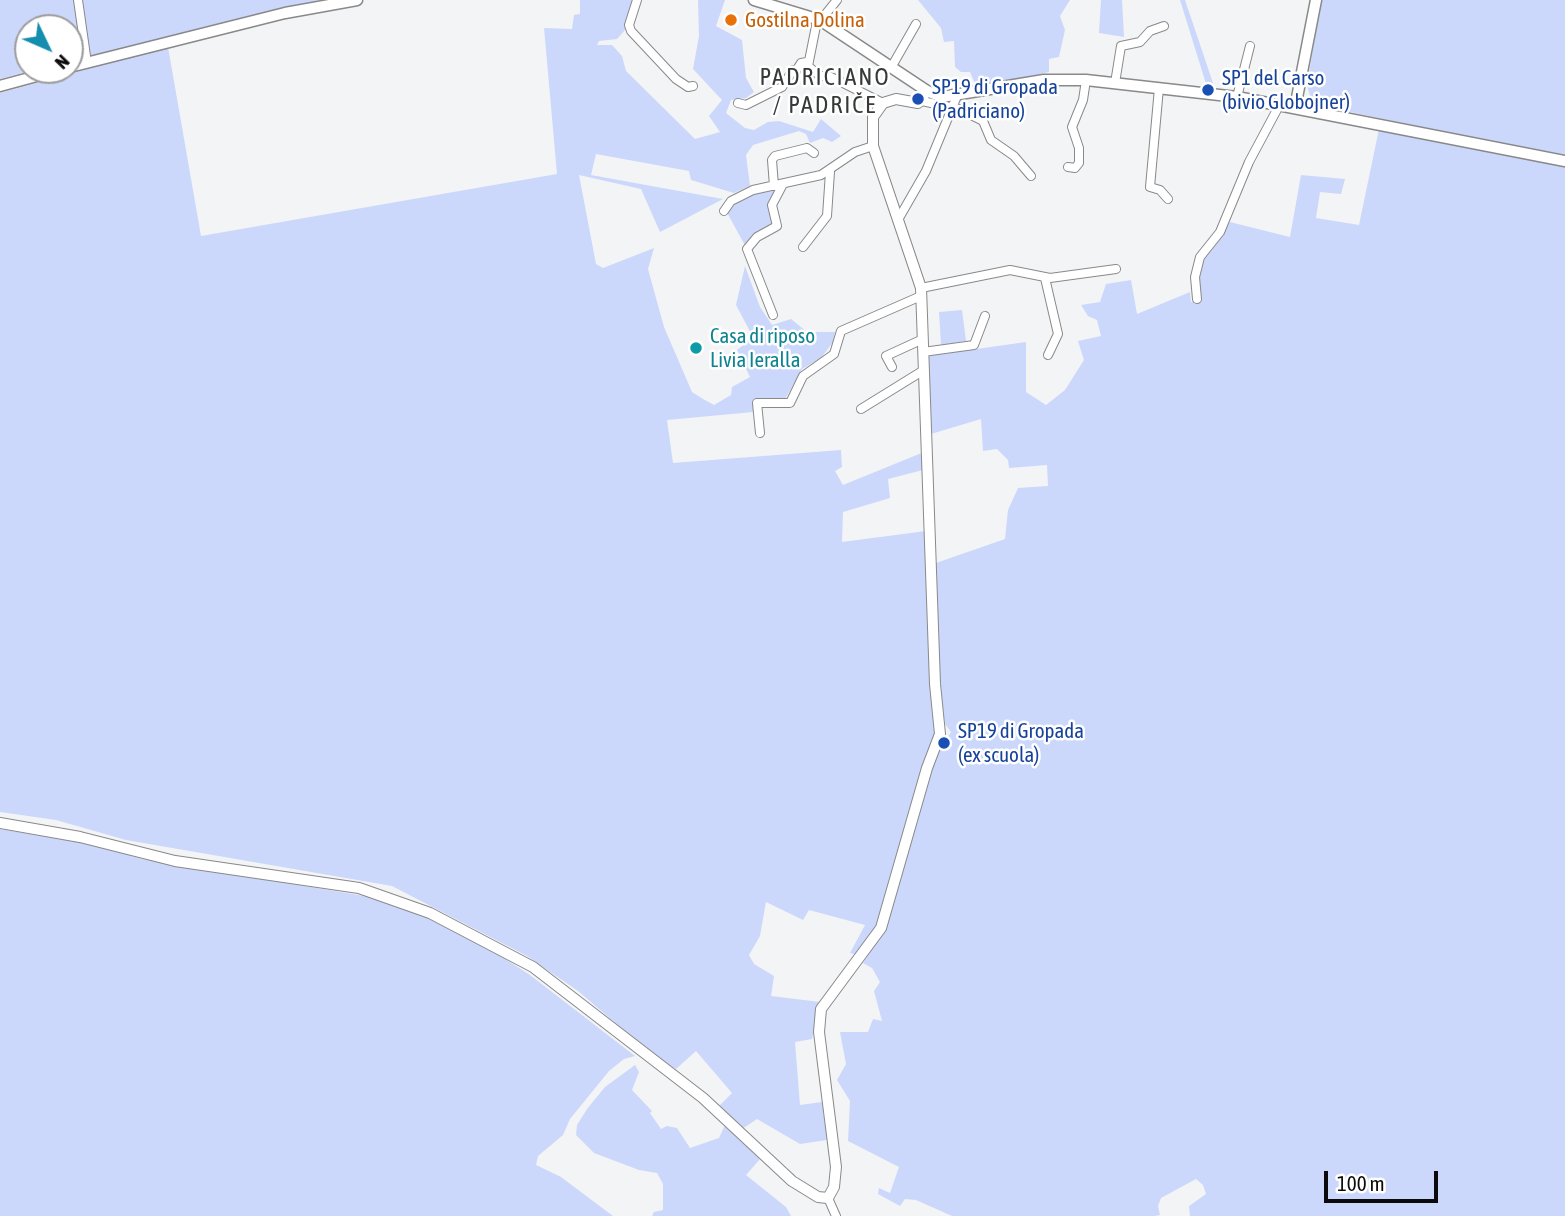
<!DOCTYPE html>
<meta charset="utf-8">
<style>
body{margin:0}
#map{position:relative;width:1565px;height:1216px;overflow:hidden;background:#f3f4f5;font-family:"Asap Condensed",sans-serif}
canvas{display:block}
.north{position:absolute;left:14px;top:14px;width:70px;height:70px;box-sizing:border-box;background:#fff;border:2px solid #9d9d9e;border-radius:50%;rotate:134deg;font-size:19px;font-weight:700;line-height:28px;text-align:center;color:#0b0b0c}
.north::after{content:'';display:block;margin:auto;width:24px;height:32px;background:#148daf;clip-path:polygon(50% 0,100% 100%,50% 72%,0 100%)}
.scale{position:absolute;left:1324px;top:1171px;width:114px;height:32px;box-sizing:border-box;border:4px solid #0b0b0c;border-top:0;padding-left:9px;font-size:21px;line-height:24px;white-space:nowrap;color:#0b0b0c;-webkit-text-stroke:5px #fff;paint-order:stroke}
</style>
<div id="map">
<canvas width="1565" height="1216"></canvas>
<div class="north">N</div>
<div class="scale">100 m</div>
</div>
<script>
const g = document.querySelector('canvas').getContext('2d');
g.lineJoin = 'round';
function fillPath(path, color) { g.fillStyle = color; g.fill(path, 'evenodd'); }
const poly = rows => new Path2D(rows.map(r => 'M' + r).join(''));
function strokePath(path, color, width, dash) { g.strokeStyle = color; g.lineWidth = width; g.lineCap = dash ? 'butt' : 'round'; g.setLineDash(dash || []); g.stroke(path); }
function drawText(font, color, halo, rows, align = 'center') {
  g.font = font + ' "Asap Condensed",sans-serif'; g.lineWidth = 5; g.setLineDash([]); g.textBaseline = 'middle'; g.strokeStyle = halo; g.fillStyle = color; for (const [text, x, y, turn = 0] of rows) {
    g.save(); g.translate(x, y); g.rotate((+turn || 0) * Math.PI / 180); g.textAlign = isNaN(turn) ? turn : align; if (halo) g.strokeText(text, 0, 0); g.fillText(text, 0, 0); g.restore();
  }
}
const green = poly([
 [0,0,74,0,83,58,70,61,70,28,28,28,28,70,33,70,0,79],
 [81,0,325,0,90,57],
 [580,0,633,0,625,30,617,39,599,41,597,45,612,45,622,56,626,71,695,139,720,132,709,116,722,100,693,69,699,36,698,0,725,0,716,26,742,40,746,78,754,92,746,98,731,100,726,113,745,128,754,130,768,122,779,121,813,132,821,119,841,136,832,142,823,138,810,143,806,134,799,131,753,145,746,155,750,186,734,193,691,180,689,171,596,154,591,175,723,199,660,232,641,189,579,175,596,264,603,268,654,248,648,269,664,327,692,392,703,399,714,405,731,395,732,387,750,377,737,350,753,337,736,305,745,266,760,307,772,325,791,319,807,332,835,332,833,342,821,358,802,369,784,401,754,400,753,412,667,420,673,463,841,450,842,467,835,471,843,485,924,452,923,470,888,479,890,498,843,512,842,542,926,531,936,731,874,935,858,955,850,953,865,925,809,910,803,920,766,902,760,936,749,955,754,964,774,976,771,996,820,1002,812,1039,795,1042,800,1105,822,1102,827,1140,800,1144,757,1119,742,1129,719,1106,732,1093,696,1051,676,1069,660,1061,578,991,527,956,392,886,126,840,56,820,0,812,0,93,168,47,201,236,557,174,544,28,572,29,574,15,580,14],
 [918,0,1070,0,1060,16,1065,30,1059,57,1049,59,1049,72,977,88,970,72,961,72,955,67,954,41,944,42,941,28],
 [1101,0,1122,0,1124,37,1099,33],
 [1180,0,1185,0,1215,89,1207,87],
 [1321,0,1565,0,1565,157,1317,105,1310,96,1307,85],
 [1379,129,1565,166,1565,1216,1190,1216,1189,1206,1206,1194,1203,1185,1196,1179,1161,1198,1158,1206,1160,1215,1155,1216,952,1216,916,1200,905,1199,900,1206,878,1194,879,1188,890,1193,899,1167,848,1141,850,1101,837,1080,846,1064,840,1032,868,1032,873,1019,882,1021,874,991,880,982,872,968,863,963,885,929,931,765,951,732,945,724,937,660,936,563,1005,539,1008,510,1018,488,1048,486,1047,465,1009,468,1008,460,997,449,983,451,981,419,931,434,927,356,1026,342,1026,392,1046,405,1065,390,1084,360,1078,341,1101,336,1097,320,1088,316,1081,305,1100,302,1106,284,1131,280,1137,314,1190,292,1191,302,1200,300,1197,274,1203,259,1230,222,1290,237,1301,175,1345,179,1341,194,1320,192,1316,218,1359,225],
 [782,186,774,199,777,226,747,249,725,209,753,190],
 [962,310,966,341,941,345,939,312],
 [0,829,100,846,142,859,389,900,474,939,530,975,635,1056,624,1059,609,1071,570,1119,563,1135,538,1156,536,1165,561,1177,613,1216,0,1216],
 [635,1065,639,1072,632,1090,652,1111,650,1113,661,1129,667,1126,677,1128,690,1148,719,1138,725,1125,760,1159,746,1175,786,1207,791,1216,652,1216,654,1212,663,1210,663,1184,657,1173,639,1170,594,1153,576,1135,577,1125,587,1109,605,1087]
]);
const minor = poly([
 [78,0,87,63],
 [637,0,629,25,631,31,676,79,688,87,693,86],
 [837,0,816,26,808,66,820,76,829,76,883,103],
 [892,66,916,24],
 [1115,83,1121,46,1140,42,1150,31,1164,26],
 [1159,88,1150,187,1160,190,1168,199],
 [1237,97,1250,46],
 [922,101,959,109,983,121,991,140,1014,156,1031,176],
 [738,103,746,105,782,87,793,70,796,71,801,63,807,62],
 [1068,167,1075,168,1079,163,1079,148,1072,127,1083,100,1086,80],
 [774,186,772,160,775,156,807,148,814,153],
 [724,211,731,201,753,190,821,175,855,152,873,146],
 [899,218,926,171,957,96],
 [803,247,827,216,830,172],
 [1045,278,1058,334,1048,355],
 [921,288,1010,270,1050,278,1116,269],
 [1197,299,1195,277,1200,257,1220,232,1249,162,1280,104],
 [773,315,747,249,757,237,777,226,772,205,782,186],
 [923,352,974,345,985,316],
 [892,367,886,356,923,339],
 [861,409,924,370],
 [760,433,757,403,790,403,803,376,834,354,841,331,921,296],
 [828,1198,836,1216]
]);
const tertiary = poly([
 [0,823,80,837,175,861,359,888,430,913,533,967,703,1098,792,1181,818,1197,828,1198,834,1187,836,1167,819,1032,821,1009,881,928,927,768,940,734,935,684,921,288,873,146,873,117,883,103,896,99,918,103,927,91]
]);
const secondary = poly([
 [754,0,820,20,927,91,942,97,1044,80,1086,80,1237,97,1565,161],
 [70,67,285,13,357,0],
 [0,86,59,70],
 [1295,108,1316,0]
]);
const markers = [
 [731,20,7,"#e8710a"],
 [1208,90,7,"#1a4fb4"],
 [918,99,7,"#1a4fb4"],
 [696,348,7,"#0f9aa8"],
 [944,743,7,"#1a4fb4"]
];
const foodNames = [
 ["Gostilna Dolina",745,20]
];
const transitNames = [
 ["SP1 del Carso",1222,78],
 ["(bivio Globojner)",1222,102],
 ["SP19 di Gropada",932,87],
 ["(Padriciano)",932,111],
 ["SP19 di Gropada",958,731],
 ["(ex scuola)",958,755]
];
const cultureNames = [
 ["Casa di riposo",710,336],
 ["Livia Ieralla",710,360]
];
const quarterNames = [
 ["PADRICIANO",825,77],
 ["/ PADRIČE",825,105]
];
fillPath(green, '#ccd8fb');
strokePath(minor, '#89898a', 10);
strokePath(tertiary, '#89898a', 12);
strokePath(secondary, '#89898a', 13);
strokePath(minor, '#fff', 8);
strokePath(tertiary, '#fff', 10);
strokePath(secondary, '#fff', 10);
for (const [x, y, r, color] of markers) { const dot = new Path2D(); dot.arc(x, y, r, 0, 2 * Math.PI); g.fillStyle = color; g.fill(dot); strokePath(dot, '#fff', 2.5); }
drawText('21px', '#c56008', '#fff', foodNames, 'left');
drawText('21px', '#164399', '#fff', transitNames, 'left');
drawText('21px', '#0d838f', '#fff', cultureNames, 'left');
g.letterSpacing = '2px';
drawText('24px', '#373838', '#fff', quarterNames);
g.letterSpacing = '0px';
</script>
